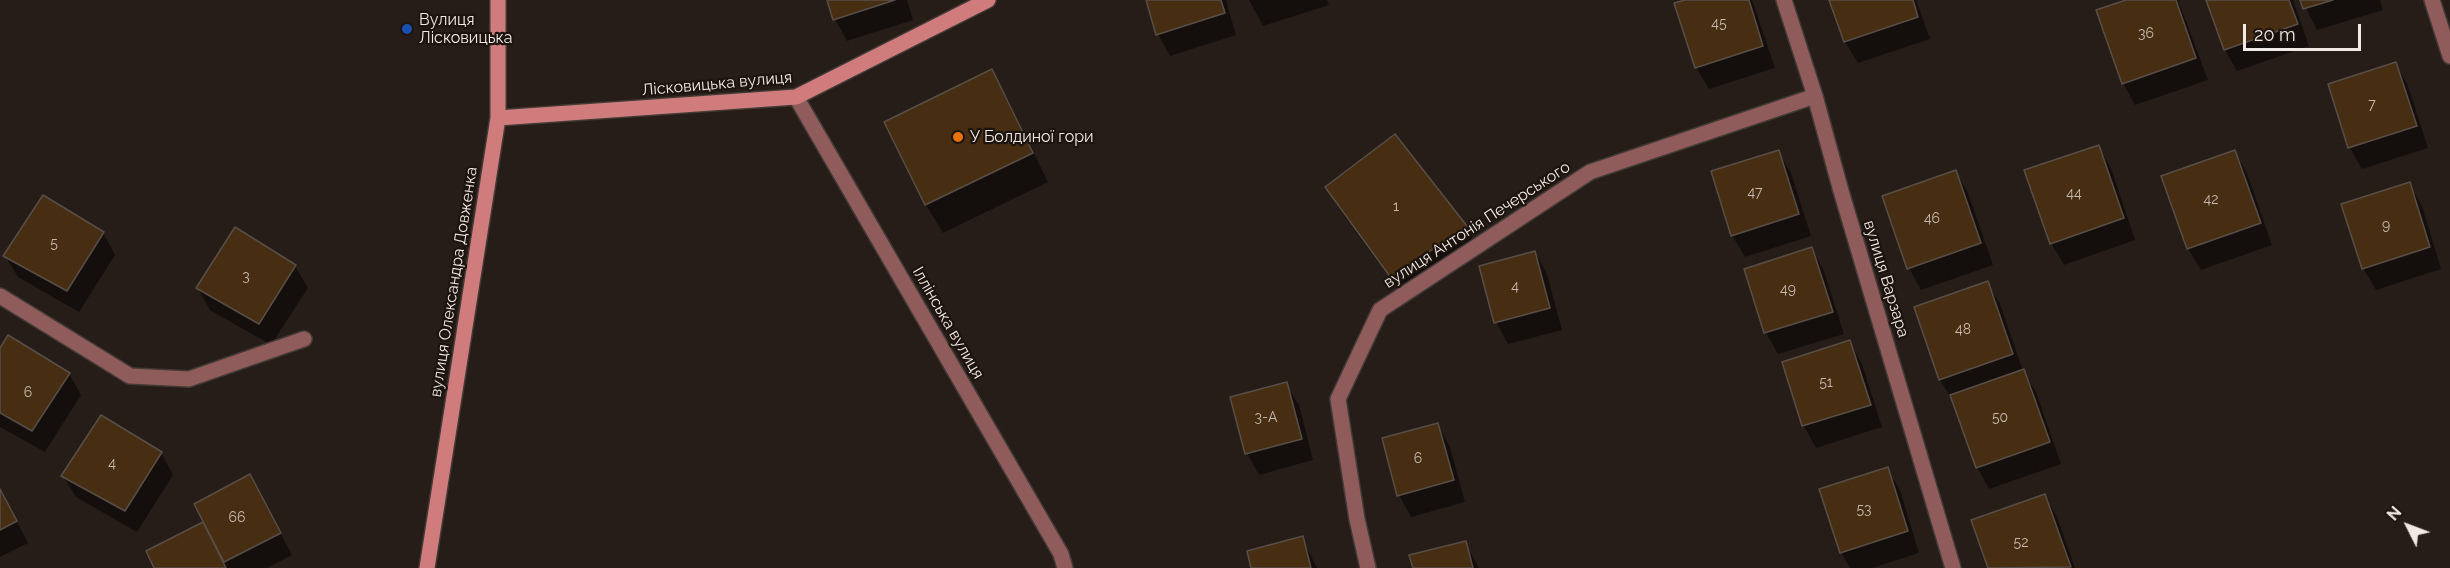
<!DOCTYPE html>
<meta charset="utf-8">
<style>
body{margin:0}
#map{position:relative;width:2450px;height:568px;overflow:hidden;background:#261d18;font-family:Raleway,sans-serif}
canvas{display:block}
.north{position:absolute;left:2378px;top:496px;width:60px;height:60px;-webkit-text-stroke:4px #1d140f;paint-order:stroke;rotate:312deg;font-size:16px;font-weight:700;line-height:24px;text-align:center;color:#f0e9e5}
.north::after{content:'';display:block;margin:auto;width:21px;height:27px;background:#f0e9e5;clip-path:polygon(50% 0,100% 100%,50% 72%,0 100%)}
.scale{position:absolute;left:2243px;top:24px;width:118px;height:27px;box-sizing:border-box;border:3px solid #f0e9e5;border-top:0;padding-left:8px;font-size:18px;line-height:21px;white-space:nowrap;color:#f0e9e5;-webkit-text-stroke:4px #1d140f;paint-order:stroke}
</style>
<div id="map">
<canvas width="2450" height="568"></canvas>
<div class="north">N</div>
<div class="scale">20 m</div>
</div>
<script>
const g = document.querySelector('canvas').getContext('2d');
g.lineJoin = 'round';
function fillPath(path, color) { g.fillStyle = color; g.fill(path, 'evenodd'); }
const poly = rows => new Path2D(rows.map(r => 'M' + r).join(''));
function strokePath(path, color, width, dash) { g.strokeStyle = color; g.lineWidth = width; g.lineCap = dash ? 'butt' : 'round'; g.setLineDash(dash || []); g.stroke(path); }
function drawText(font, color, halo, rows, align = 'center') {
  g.font = font + ' Raleway,sans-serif'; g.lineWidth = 4.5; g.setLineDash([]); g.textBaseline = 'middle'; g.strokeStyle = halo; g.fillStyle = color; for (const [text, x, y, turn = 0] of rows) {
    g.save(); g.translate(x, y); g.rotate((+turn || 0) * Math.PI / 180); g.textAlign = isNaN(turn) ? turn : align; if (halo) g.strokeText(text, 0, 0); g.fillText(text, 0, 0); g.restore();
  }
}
const shadow = poly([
 [829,0,907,0,913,20,847,41,835,19],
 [1147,0,1226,0,1236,35,1170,56,1158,34],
 [1249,0,1327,0,1329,5,1263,26],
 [1690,0,1752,0,1775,68,1709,89,1696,67],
 [1831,0,1916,0,1930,39,1858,63,1845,42],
 [2130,0,2178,0,2208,80,2135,105,2123,83],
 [2208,0,2293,0,2309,46,2237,71,2225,50],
 [2302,0,2380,0,2383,10,2317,30],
 [2396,64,2408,86,2428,148,2362,169,2350,148,2330,85],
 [992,71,1008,100,1048,182,943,233,926,205,886,122],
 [1395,137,1466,227,1478,249,1405,299,1339,209,1327,187],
 [2098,146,2111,168,2135,240,2064,265,2051,243],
 [1778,151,1791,173,1811,236,1745,257,1732,235],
 [2235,152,2247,173,2272,245,2201,270,2188,249,2163,177],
 [1955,171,1968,193,1993,265,1921,290,1909,268,1884,196],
 [2409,184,2422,206,2441,269,2376,290,2363,268],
 [103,233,115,255,79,312,18,277,5,256],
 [1812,249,1824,271,1844,334,1778,354,1766,333,1746,270],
 [1535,252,1547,274,1562,330,1508,344,1496,322],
 [295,266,308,288,271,345,210,310,198,289],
 [1987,283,2000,304,2023,371,2036,392,2061,464,1989,489,1977,467,1953,401,1940,380,1915,308],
 [1850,342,1862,364,1882,427,1816,448,1804,426,1784,363],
 [0,351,69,374,81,395,45,452,0,427],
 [1286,384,1299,405,1313,460,1259,475,1247,453],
 [1438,425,1450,447,1465,502,1411,517,1399,495],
 [161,453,173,475,137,532,76,497,63,476],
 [1887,469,1900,490,1919,553,1872,568,1850,568,1841,552],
 [0,489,28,543,0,557],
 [2044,495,2057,517,2075,568,1989,568,1973,520],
 [262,498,292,555,267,568,156,568,148,552,205,523],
 [1302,538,1317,568,1253,568],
 [1465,543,1479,568,1414,568]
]);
const building = poly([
 [827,0,895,0,833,20,827,0],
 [1146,0,1221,0,1225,13,1156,35,1146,0],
 [1685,0,1749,0,1763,46,1695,68,1674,3,1685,0],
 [1829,0,1913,0,1918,17,1844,42,1829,0],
 [2126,0,2176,0,2196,58,2122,84,2096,10,2126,0],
 [2206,0,2289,0,2298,24,2224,50,2206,0],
 [2300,0,2333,0,2303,9,2300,0],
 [2396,62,2417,126,2348,148,2328,84,2396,62],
 [992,69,1033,153,925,205,884,122,992,69],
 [1395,134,1467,226,1391,278,1325,187,1395,134],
 [2099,145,2124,218,2050,244,2024,170,2099,145],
 [1779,150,1799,214,1731,236,1711,171,1779,150],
 [2235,150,2261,223,2187,249,2161,176,2235,150],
 [1956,170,1981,243,1907,269,1882,196,1956,170],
 [2410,182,2430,247,2362,269,2341,204,2410,182],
 [43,195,104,232,67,291,3,256,43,195],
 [235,227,296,265,259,324,196,288,235,227],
 [1812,247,1833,312,1764,333,1744,269,1812,247],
 [1535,251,1550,308,1494,323,1479,266,1535,251],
 [1988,281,2013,354,1939,380,1914,307,1988,281],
 [8,335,70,373,32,431,0,413,0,348,8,335],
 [1850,340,1871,405,1802,426,1782,362,1850,340],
 [2024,369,2050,442,1976,468,1950,395,2024,369],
 [1287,382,1302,439,1245,454,1230,397,1287,382],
 [101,415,162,452,125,511,61,476,101,415],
 [1438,423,1454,480,1397,496,1382,438,1438,423],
 [1888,467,1908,531,1840,553,1819,489,1888,467],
 [250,474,281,533,224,562,194,504,250,474],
 [0,489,17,521,0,530,0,489],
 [2045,494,2071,567,1988,568,1971,520,2045,494],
 [203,522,226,568,154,568,146,551,203,522],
 [1303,536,1311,568,1251,568,1247,551,1303,536],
 [1466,541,1473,568,1413,568,1409,555,1466,541]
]);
const minor = poly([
 [1784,0,1815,96,1841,191,1953,568],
 [2432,0,2450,56],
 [796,97,1061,554,1065,568],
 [0,296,130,376,189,379,304,339],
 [1368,568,1357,519,1338,399,1380,310,1590,172,1815,96]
]);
const secondary = poly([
 [498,118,796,97,988,0],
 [427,568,498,118,498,0]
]);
const markers = [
 [407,29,6,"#1a4fb4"],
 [958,137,6,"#e8710a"]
];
const numberNames = [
 ["45",1719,24],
 ["36",2146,34],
 ["7",2372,105],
 ["47",1755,193],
 ["44",2074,194],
 ["42",2211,200],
 ["1",1396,207],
 ["46",1932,219],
 ["9",2386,226],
 ["5",54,244],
 ["3",246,277],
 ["4",1515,287],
 ["49",1788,290],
 ["48",1963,330],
 ["51",1826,383],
 ["6",28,393],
 ["3-А",1266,418],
 ["50",2000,418],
 ["6",1418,459],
 ["4",112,464],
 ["53",1864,510],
 ["66",237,518],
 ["52",2021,543]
];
const poiNames = [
 ["Вулиця",419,20],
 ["Лісковицька",419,38],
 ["У Болдиної гори",970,137]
];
const streetNames = [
 ["Лісковицька вулиця",717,84,-5],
 ["вулиця Антонія Печерського",1477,225,-33],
 ["вулиця Варзара",1886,279,73],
 ["вулиця Олександра Довженка",454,282,-81],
 ["Іллінська вулиця",948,323,60]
];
fillPath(shadow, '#0007');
fillPath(building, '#472d11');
strokePath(building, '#574f47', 1.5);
strokePath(minor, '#423a35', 18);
strokePath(secondary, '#423a35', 18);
strokePath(minor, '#905b5b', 15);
strokePath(secondary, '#d07c7d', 15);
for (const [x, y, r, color] of markers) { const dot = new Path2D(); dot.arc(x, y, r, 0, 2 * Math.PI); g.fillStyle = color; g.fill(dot); strokePath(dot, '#1d140f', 2); }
drawText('14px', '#c6bab0', null, numberNames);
drawText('16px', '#f0e9e5', '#1d140f', poiNames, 'left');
drawText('16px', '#f0e9e5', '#1d140f', streetNames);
</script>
